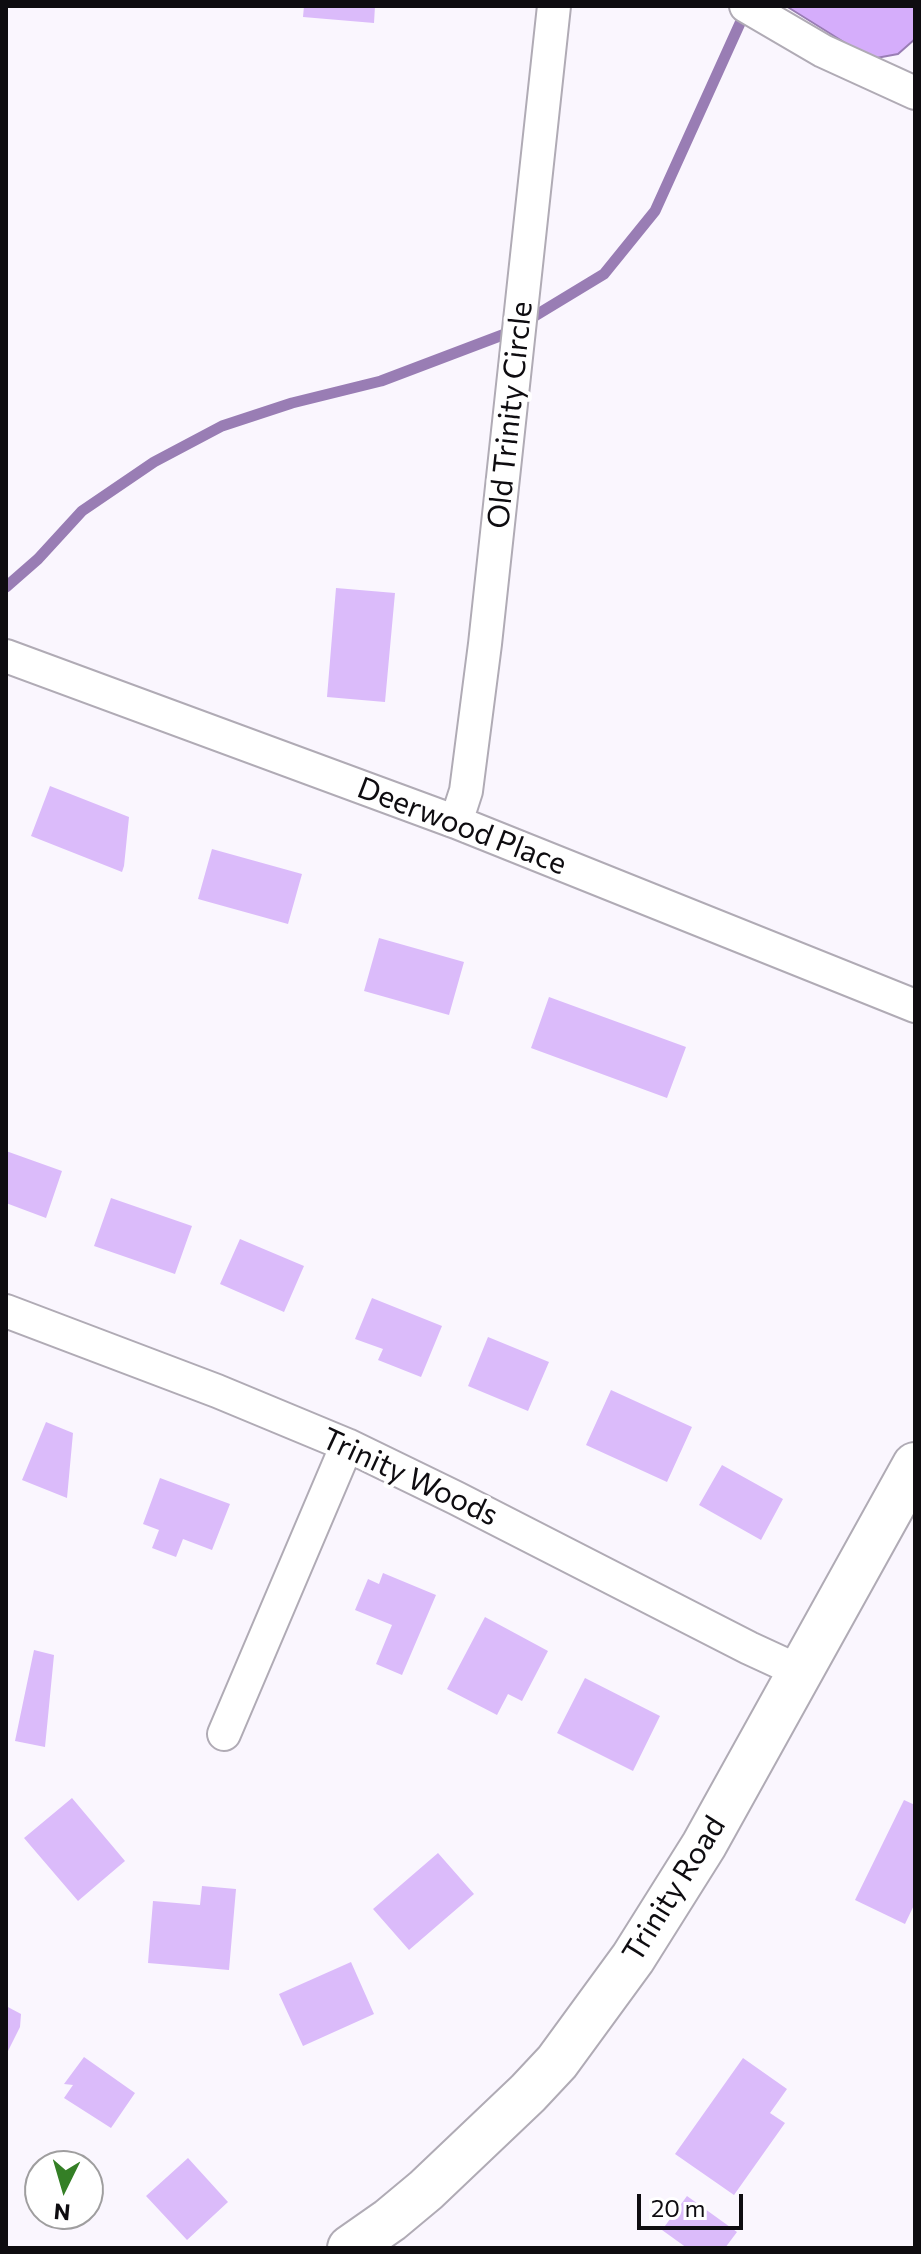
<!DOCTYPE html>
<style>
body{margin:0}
#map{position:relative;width:921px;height:2254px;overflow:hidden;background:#faf6fe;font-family:Commissioner,sans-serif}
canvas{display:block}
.frame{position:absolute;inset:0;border:8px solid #0e0c10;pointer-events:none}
.north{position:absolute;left:24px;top:2150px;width:80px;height:80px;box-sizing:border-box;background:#fff;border:2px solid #9f9e9f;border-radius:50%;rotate:185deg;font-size:22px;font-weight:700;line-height:32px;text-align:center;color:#0e0c10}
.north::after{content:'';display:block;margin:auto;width:28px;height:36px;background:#347f26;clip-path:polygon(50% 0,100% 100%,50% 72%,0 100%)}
.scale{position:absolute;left:637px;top:2194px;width:106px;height:36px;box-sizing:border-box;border:4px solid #0e0c10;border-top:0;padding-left:10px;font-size:24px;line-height:28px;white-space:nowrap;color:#0e0c10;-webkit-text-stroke:6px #fff;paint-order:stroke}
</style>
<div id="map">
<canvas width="921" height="2254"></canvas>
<div class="frame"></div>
<div class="north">N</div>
<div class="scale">20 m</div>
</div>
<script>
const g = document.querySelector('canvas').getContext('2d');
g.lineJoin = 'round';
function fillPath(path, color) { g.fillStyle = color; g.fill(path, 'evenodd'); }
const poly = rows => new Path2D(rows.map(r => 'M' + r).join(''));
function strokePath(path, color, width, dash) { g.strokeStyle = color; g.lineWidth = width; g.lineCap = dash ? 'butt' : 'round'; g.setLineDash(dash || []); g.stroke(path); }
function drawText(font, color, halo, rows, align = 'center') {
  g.font = font + ' Commissioner,sans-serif'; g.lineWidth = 8; g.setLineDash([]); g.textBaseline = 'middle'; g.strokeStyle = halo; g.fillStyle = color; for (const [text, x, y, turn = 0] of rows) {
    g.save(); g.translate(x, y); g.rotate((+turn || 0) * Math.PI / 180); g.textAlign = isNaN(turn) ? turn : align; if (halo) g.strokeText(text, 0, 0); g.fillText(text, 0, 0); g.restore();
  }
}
const water = poly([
 [786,6,915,6,915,39,898,54,871,59,786,6]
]);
const stream = poly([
 [6,587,38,559,82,511,154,462,222,426,292,403,381,381,505,334,604,274,655,211,746,10]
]);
const building = poly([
 [304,6,375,6,374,23,303,17],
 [336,588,395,593,385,702,327,697],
 [50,786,129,817,124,866,122,872,31,836],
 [212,849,302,874,288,924,198,899],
 [379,938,464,962,449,1015,364,991],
 [549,997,686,1047,667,1098,531,1048],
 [6,1151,62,1171,46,1218,6,1203],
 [111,1198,192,1226,175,1274,94,1246],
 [240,1239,304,1266,284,1312,220,1284],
 [372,1298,442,1326,421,1377,378,1360,383,1349,355,1339],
 [488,1337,549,1362,528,1411,468,1386],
 [611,1390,692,1427,667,1482,586,1445],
 [46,1422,73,1433,67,1498,22,1480],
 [722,1465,783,1499,761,1540,699,1505],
 [160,1478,230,1504,212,1550,183,1539,176,1557,152,1548,159,1530,143,1524],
 [383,1573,436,1595,402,1675,376,1664,392,1625,355,1610,368,1579,379,1584],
 [485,1617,548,1651,522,1701,508,1694,497,1715,447,1689],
 [34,1650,54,1655,45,1747,15,1741],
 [585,1678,660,1716,633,1771,557,1733],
 [72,1798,125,1861,78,1901,24,1838],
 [904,1800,915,1805,915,1903,905,1924,855,1900],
 [438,1853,474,1894,409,1950,373,1909],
 [202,1886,236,1889,229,1970,148,1963,153,1901,200,1905],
 [351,1962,374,2014,303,2046,279,1994],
 [6,2006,21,2014,20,2027,6,2055],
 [84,2057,135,2093,111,2128,64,2098,73,2085,64,2084],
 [743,2058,787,2089,770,2113,785,2123,734,2195,675,2154],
 [188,2158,228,2202,187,2240,146,2196],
 [687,2196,737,2232,725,2248,687,2248,662,2230]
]);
const street = poly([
 [746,6,823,51,915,93],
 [6,656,456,822,915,1006],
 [456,822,466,791,485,644,554,6],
 [6,1311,217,1391,347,1445,456,1498,749,1648,801,1672],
 [224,1734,347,1445]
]);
const secondary = poly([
 [350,2248,390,2220,426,2190,528,2093,557,2062,633,1958,704,1845,915,1465]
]);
const streetNames = [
 ["Old Trinity Circle",510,415,-84],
 ["Deerwood Place",462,826,21],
 ["Trinity Woods",410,1477,25],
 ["Trinity Road",674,1889,-58]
];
fillPath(water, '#d5adfb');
strokePath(water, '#997db4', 2);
strokePath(stream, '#997db4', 11);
fillPath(building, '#dbbbfa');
strokePath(street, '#b0abb5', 36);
strokePath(secondary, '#b0abb5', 48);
strokePath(street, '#fff', 32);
strokePath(secondary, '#fff', 44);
drawText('30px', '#0e0c10', '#fff', streetNames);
</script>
